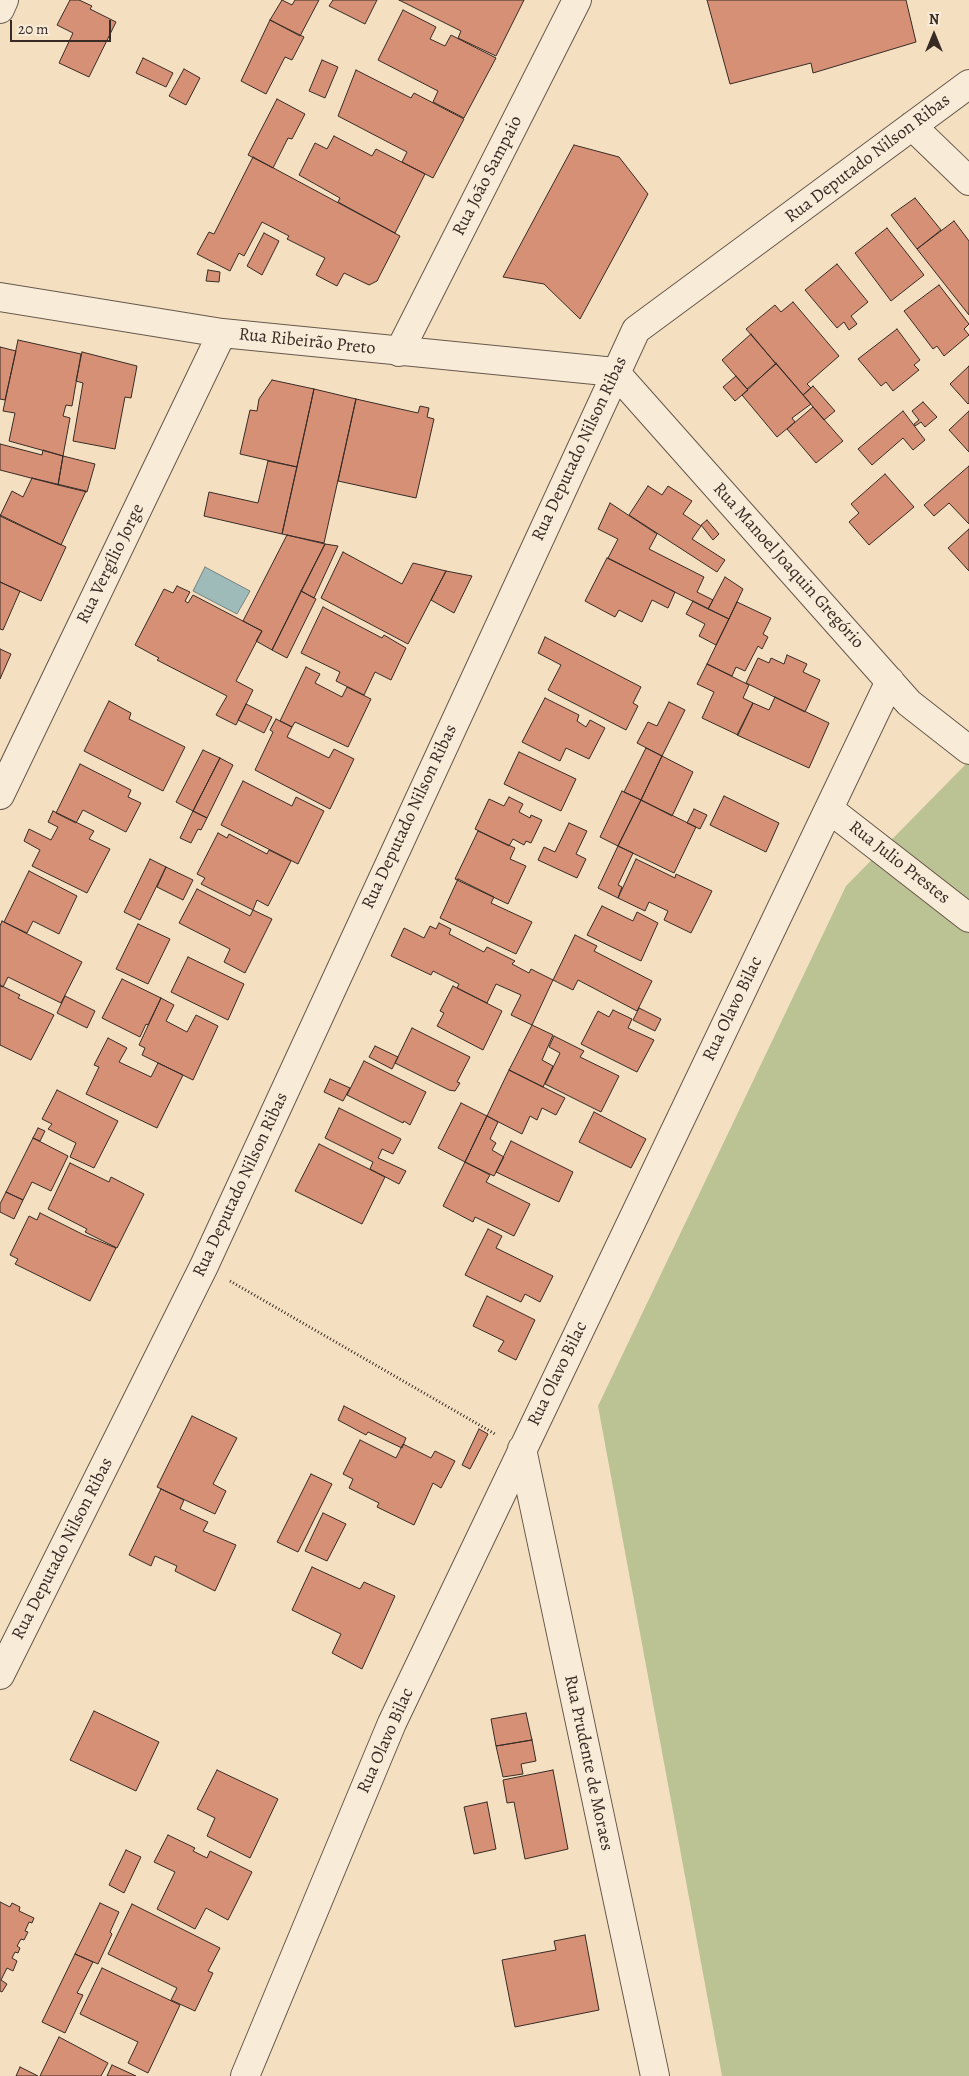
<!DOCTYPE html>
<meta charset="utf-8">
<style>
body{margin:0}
#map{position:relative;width:969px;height:2076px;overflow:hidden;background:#f4e0c1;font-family:Alegreya,serif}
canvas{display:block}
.north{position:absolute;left:909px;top:10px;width:50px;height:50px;-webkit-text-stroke:4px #f8ebd7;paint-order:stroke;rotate:0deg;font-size:14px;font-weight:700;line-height:20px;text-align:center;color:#382b25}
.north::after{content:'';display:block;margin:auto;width:18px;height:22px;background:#382b25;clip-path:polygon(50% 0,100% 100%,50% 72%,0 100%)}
.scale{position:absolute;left:10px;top:20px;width:101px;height:22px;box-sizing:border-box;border:2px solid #382b25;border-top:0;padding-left:6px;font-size:15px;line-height:18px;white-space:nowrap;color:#382b25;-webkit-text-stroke:4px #f8ebd7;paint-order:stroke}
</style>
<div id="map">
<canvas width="969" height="2076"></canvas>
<div class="north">N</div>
<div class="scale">20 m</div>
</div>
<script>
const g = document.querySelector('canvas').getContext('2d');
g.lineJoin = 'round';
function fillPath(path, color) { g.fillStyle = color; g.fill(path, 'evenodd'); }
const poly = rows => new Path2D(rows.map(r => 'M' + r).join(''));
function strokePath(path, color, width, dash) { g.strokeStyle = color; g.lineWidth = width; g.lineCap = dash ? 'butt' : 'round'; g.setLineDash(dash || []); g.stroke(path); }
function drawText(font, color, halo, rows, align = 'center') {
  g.font = font + ' Alegreya,serif'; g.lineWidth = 4.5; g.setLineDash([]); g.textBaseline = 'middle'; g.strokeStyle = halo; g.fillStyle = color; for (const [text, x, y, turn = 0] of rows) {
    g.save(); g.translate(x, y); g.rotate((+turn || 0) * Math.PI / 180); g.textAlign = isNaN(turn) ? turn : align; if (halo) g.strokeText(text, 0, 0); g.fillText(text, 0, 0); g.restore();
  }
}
const green = poly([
 [969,761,969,2076,722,2076,598,1406,846,886]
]);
const water = poly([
 [205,567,250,591,237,614,193,591,205,567]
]);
const building = poly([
 [70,0,79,0,92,6,90,9,116,22,89,77,59,63,73,33,57,25,70,0],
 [282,0,292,5,295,0,319,0,300,36,270,20,282,0],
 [333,0,377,0,365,24,329,6,333,0],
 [399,0,524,0,496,56,458,38,461,31,399,0],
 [707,0,906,0,916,42,813,73,811,63,730,84,707,0],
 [403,10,436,27,430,39,445,46,451,35,496,58,464,118,433,102,438,91,378,60,403,10],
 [270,20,304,37,292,60,285,57,266,94,241,81,270,20],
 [143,58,173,73,166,87,136,73,143,58],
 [322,60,338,67,325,98,309,91,322,60],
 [184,69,200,78,186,105,169,96,184,69],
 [356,70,411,98,414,93,464,119,433,178,402,162,407,152,338,116,356,70],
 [277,99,305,114,292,139,288,138,273,168,248,155,277,99],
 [334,136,372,156,376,149,425,174,395,233,338,202,340,198,299,175,315,143,327,149,334,136],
 [574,145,619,157,648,194,580,319,544,284,503,277,574,145],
 [253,157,400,236,377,281,369,285,344,273,337,286,316,275,325,258,287,239,289,236,262,222,244,256,239,253,230,271,197,254,209,232,214,234,253,157],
 [915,198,941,230,917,249,891,215,915,198],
 [954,221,969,241,969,315,917,249,954,221],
 [887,228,924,275,891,301,855,253,887,228],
 [264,233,279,241,262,275,247,266,264,233],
 [837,264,868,302,851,316,857,324,849,330,844,322,837,328,805,290,837,264],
 [208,270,220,272,219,282,206,281,208,270],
 [939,285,969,324,964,329,969,335,944,356,937,346,933,349,904,311,939,285],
 [793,302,839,356,807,384,811,388,803,395,746,329,775,305,781,312,793,302],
 [897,329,920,360,914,365,919,370,893,391,886,382,881,386,858,359,897,329],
 [751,334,776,364,747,389,722,360,751,334],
 [18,340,81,354,72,406,66,405,63,416,70,418,63,456,9,441,15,413,3,411,18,340],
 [0,347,16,351,5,400,0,399,0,347],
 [82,352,137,366,131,398,125,397,115,449,73,441,83,383,76,381,82,352],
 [776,363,811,404,792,418,795,422,777,437,742,395,776,363],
 [969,366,969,403,968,404,950,384,969,366],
 [736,376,748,390,735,401,723,387,736,376],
 [272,380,314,389,297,467,240,454,250,410,257,411,259,399,272,380],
 [813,386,835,411,824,420,803,395,813,386],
 [314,389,356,399,324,543,282,534,314,389],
 [356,399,418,413,420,406,429,408,427,417,434,419,416,498,338,481,356,399],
 [923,402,937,417,925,427,921,422,915,426,914,424,919,420,912,411,923,402],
 [813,407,843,441,816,463,787,429,813,407],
 [903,411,925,440,913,450,903,438,872,465,858,449,903,411],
 [969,411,969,452,949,430,969,411],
 [0,444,42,455,43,450,63,456,58,485,0,470,0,444],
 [63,456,95,464,87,492,58,485,63,456],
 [268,461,297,467,282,534,204,516,209,492,258,503,268,461],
 [969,466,969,524,949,503,934,516,924,505,969,466],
 [885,474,914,507,869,545,849,522,859,513,851,504,885,474],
 [32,478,86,491,61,545,0,516,12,491,23,497,32,478],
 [648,486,662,495,668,486,692,501,683,514,701,526,692,539,725,560,717,572,629,515,648,486],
 [610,503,657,534,649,549,704,577,697,592,713,600,708,609,608,558,618,539,598,529,610,503],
 [0,515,66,547,41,601,0,582,0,515],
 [707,520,719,534,713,540,701,525,707,520],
 [969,529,969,571,948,548,969,529],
 [287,535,325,544,272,650,256,641,262,631,243,621,287,535],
 [325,544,338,546,314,598,301,591,325,544],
 [343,552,402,584,413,563,446,571,408,644,321,598,343,552],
 [607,558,675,592,668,608,652,600,642,622,619,610,615,617,585,601,607,558],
 [446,571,472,576,454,613,431,600,446,571],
 [725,577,743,589,729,619,708,609,725,577],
 [0,582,20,591,3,630,0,629,0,582],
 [177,586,190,592,185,601,188,603,193,595,262,631,236,681,253,690,236,725,216,715,227,696,157,660,159,658,135,645,164,589,173,593,177,586],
 [301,591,316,599,287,658,272,650,301,591],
 [693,601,729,619,716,645,699,636,705,624,686,614,693,601],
 [737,602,771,618,763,634,768,637,762,649,758,646,745,671,736,667,732,676,707,664,737,602],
 [323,607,382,638,384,635,406,648,391,680,375,672,364,695,336,681,340,672,301,653,323,607],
 [545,637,641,687,633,703,638,706,626,730,548,690,561,665,538,653,545,637],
 [0,649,11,654,0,679,0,649],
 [787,655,807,664,803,672,820,680,805,712,746,683,758,658,769,663,771,658,784,664,787,655],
 [707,664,749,685,743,698,753,703,738,735,702,718,714,692,697,684,707,664],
 [306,667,320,674,315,683,342,697,347,687,371,699,348,747,295,722,292,727,280,721,306,667],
 [775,697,829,723,809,768,737,735,753,703,769,710,775,697],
 [545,698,579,715,577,721,586,727,590,720,605,728,589,759,566,748,560,761,522,742,545,698],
 [109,701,131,713,129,719,185,747,163,791,84,751,109,701],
 [669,702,685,710,662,756,637,743,648,722,657,726,669,702],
 [246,704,272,717,264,733,238,720,246,704],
 [276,719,292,727,287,737,329,758,334,749,354,759,330,809,255,770,273,732,270,730,276,719],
 [646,748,662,756,641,800,624,792,646,748],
 [203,750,220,758,193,811,176,802,203,750],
 [519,752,576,779,561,811,504,784,519,752],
 [662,756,693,772,672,816,641,800,662,756],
 [220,758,233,765,207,818,193,811,220,758],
 [80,764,131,790,128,797,141,803,126,832,83,810,76,823,56,813,80,764],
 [243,781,292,806,296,797,324,811,298,864,221,825,243,781],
 [622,791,641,800,618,846,600,837,622,791],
 [724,796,779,823,766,852,710,825,724,796],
 [509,797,523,804,519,812,530,818,531,815,542,820,531,843,526,841,524,845,513,839,509,846,475,829,489,799,504,806,509,797],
 [641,800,696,827,674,873,618,846,641,800],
 [694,809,707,815,700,829,687,823,694,809],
 [53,811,94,831,89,839,110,849,87,893,32,866,40,850,24,841,29,829,51,840,58,827,48,822,53,811],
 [193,811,207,818,201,830,198,829,191,843,180,838,193,811],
 [569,823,587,831,576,854,586,859,577,878,538,860,544,847,555,852,569,823],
 [478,831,515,848,510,859,526,866,508,904,455,879,478,831],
 [218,833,227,838,229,834,267,854,269,850,291,861,268,906,257,900,253,910,201,884,205,878,197,874,218,833],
 [618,846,633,853,618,885,622,887,618,898,598,888,618,846],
 [150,859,166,867,140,920,124,912,150,859],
 [636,859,675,878,676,874,712,891,691,933,664,920,668,911,649,902,645,911,618,898,636,859],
 [166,867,193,880,183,900,157,887,166,867],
 [29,871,77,896,59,934,33,921,27,933,4,922,29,871],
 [458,879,494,897,491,903,532,922,516,954,440,918,458,879],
 [197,889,250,916,253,910,272,919,245,973,224,962,230,949,179,923,197,889],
 [602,906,633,921,637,912,658,923,641,961,587,935,602,906],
 [2,921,82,962,61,1003,8,977,3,987,0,986,0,926,2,921],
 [439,923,451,929,449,934,484,952,487,947,515,961,512,964,529,973,531,969,553,980,532,1025,511,1015,521,995,496,984,487,1003,457,988,459,984,433,971,431,975,391,956,404,928,424,938,430,926,436,929,439,923],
 [138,924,170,939,148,984,116,969,138,924],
 [575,935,597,946,594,951,652,981,637,1011,578,980,573,990,553,980,575,935],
 [188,957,244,984,228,1020,171,992,188,957],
 [122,979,161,998,148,1025,146,1024,140,1037,102,1018,122,979],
 [0,985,20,995,18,998,54,1015,31,1060,0,1045,0,985],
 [453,986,502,1011,483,1050,437,1026,444,1013,440,1011,453,986],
 [65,996,95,1011,87,1028,57,1013,65,996],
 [161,998,174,1005,166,1021,187,1032,196,1015,218,1026,193,1080,142,1055,145,1048,139,1045,161,998],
 [639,1008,661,1019,655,1031,633,1020,639,1008],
 [613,1010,632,1019,628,1028,654,1040,637,1072,581,1044,598,1011,609,1017,613,1010],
 [532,1025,553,1035,542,1060,553,1066,543,1087,509,1070,532,1025],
 [412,1028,470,1057,457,1082,460,1083,455,1091,449,1090,395,1063,412,1028],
 [554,1036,584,1051,580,1057,619,1076,601,1112,545,1084,560,1053,549,1047,554,1036],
 [108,1038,127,1048,119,1062,151,1077,158,1063,183,1075,157,1128,86,1094,99,1067,94,1065,108,1038],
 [375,1046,398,1057,392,1069,369,1057,375,1046],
 [364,1061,426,1092,410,1125,404,1121,403,1123,347,1095,364,1061],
 [509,1070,565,1098,556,1115,542,1108,537,1120,530,1116,522,1134,487,1116,509,1070],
 [330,1079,350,1088,343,1101,324,1092,330,1079],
 [57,1090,118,1121,94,1168,70,1157,76,1143,48,1129,52,1124,42,1119,57,1090],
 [461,1103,487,1116,465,1162,438,1148,461,1103],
 [339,1108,401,1139,393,1154,382,1149,378,1158,406,1171,399,1184,370,1169,373,1162,325,1138,339,1108],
 [594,1112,646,1139,631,1168,579,1142,594,1112],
 [487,1116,498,1122,490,1139,496,1143,492,1150,504,1157,494,1176,465,1162,487,1116],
 [38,1128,45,1131,40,1141,33,1138,38,1128],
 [33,1138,68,1156,51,1191,32,1182,23,1200,6,1192,33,1138],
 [511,1141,573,1172,559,1202,496,1172,511,1141],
 [319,1144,385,1177,362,1224,295,1191,319,1144],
 [465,1162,490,1175,486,1182,530,1204,514,1236,475,1217,473,1222,443,1206,465,1162],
 [70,1163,109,1182,111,1177,144,1194,117,1248,85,1232,87,1229,48,1209,70,1163],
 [6,1192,23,1200,14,1219,0,1212,0,1204,6,1192],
 [40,1213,84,1235,116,1248,90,1301,15,1264,18,1259,10,1255,29,1216,37,1220,40,1213],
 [488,1229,502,1236,496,1248,553,1276,540,1302,525,1294,521,1302,465,1275,488,1229],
 [487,1296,535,1320,516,1360,498,1351,504,1341,473,1326,487,1296],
 [344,1406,406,1438,402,1448,368,1432,366,1435,338,1420,344,1406],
 [192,1416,237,1438,213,1484,226,1491,215,1514,157,1487,192,1416],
 [479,1429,488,1434,470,1469,462,1465,479,1429],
 [360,1440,396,1458,403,1444,431,1458,435,1451,455,1461,441,1488,433,1483,414,1525,377,1507,379,1503,349,1488,353,1479,343,1474,360,1440],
 [311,1474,332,1484,298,1552,277,1542,311,1474],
 [161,1489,184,1500,180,1509,208,1522,203,1531,236,1545,215,1591,175,1571,177,1566,155,1556,151,1566,129,1555,161,1489],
 [323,1513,346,1524,327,1561,305,1551,323,1513],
 [312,1567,360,1589,364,1582,395,1596,362,1669,332,1653,341,1634,292,1610,312,1567],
 [94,1711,159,1742,136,1791,70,1760,94,1711],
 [526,1713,532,1740,496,1746,491,1719,526,1713],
 [532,1740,536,1761,521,1764,523,1774,503,1777,496,1746,532,1740],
 [217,1770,278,1799,250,1858,207,1836,215,1818,197,1809,217,1770],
 [553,1770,568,1849,525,1859,514,1802,507,1803,503,1780,553,1770],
 [487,1802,496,1849,474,1854,464,1807,487,1802],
 [168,1835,195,1848,193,1851,207,1858,210,1851,252,1872,228,1920,206,1908,195,1929,157,1909,175,1872,154,1862,168,1835],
 [126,1850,141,1857,124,1893,109,1885,126,1850],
 [0,1902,10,1907,12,1903,20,1907,19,1911,34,1918,32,1923,29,1922,25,1931,28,1932,24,1940,21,1939,17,1946,20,1948,18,1953,15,1952,12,1958,17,1961,13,1971,7,1968,1,1980,7,1984,2,1992,0,1991,0,1902],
 [100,1903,119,1912,110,1932,112,1934,98,1964,75,1954,100,1903],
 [132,1904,220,1948,208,1971,213,1973,195,2011,171,2000,177,1988,108,1954,132,1904],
 [585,1935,599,2010,515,2027,502,1960,556,1950,554,1941,585,1935],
 [75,1954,93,1962,77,1993,83,1995,65,2033,42,2022,75,1954],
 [102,1968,180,2005,148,2073,128,2063,138,2042,80,2014,102,1968],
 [59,2037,108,2063,101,2076,40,2076,59,2037],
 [112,2065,136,2076,107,2076,112,2065],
 [20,2067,38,2076,16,2076,20,2067]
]);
const path = poly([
 [230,1281,495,1434]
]);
const minor = poly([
 [0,9,4,0],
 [912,126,969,181],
 [0,297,222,333,615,372],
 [399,352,577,0],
 [615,372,909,703,969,750],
 [0,795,222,333],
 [829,809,969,918],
 [522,1449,655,2076],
 [0,1675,204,1266,636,330,969,84],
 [245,2076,392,1723,890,681]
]);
const streetNames = [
 ["Rua Deputado Nilson Ribas",868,159,-37],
 ["Rua João Sampaio",488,176,-63],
 ["Rua Ribeirão Preto",307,342,6],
 ["Rua Deputado Nilson Ribas",580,449,-65],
 ["Rua Vergílio Jorge",111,564,-64],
 ["Rua Manoel Joaquin Gregório",788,566,48],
 ["Rua Deputado Nilson Ribas",410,817,-65],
 ["Rua Julio Prestes",899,863,38],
 ["Rua Olavo Bilac",733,1009,-64],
 ["Rua Deputado Nilson Ribas",241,1185,-65],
 ["Rua Olavo Bilac",558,1374,-64],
 ["Rua Deputado Nilson Ribas",63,1549,-63],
 ["Rua Olavo Bilac",386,1741,-66],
 ["Rua Prudente de Moraes",588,1763,78]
];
fillPath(green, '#bbc293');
fillPath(water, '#9ebbba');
strokePath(water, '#75817e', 1);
fillPath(building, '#d69075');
strokePath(building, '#382b25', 1);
strokePath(minor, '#67584c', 30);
strokePath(path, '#382b25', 3, [1, 2.5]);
strokePath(minor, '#f8ebd7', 28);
drawText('18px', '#382b25', '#f8ebd7', streetNames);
</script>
